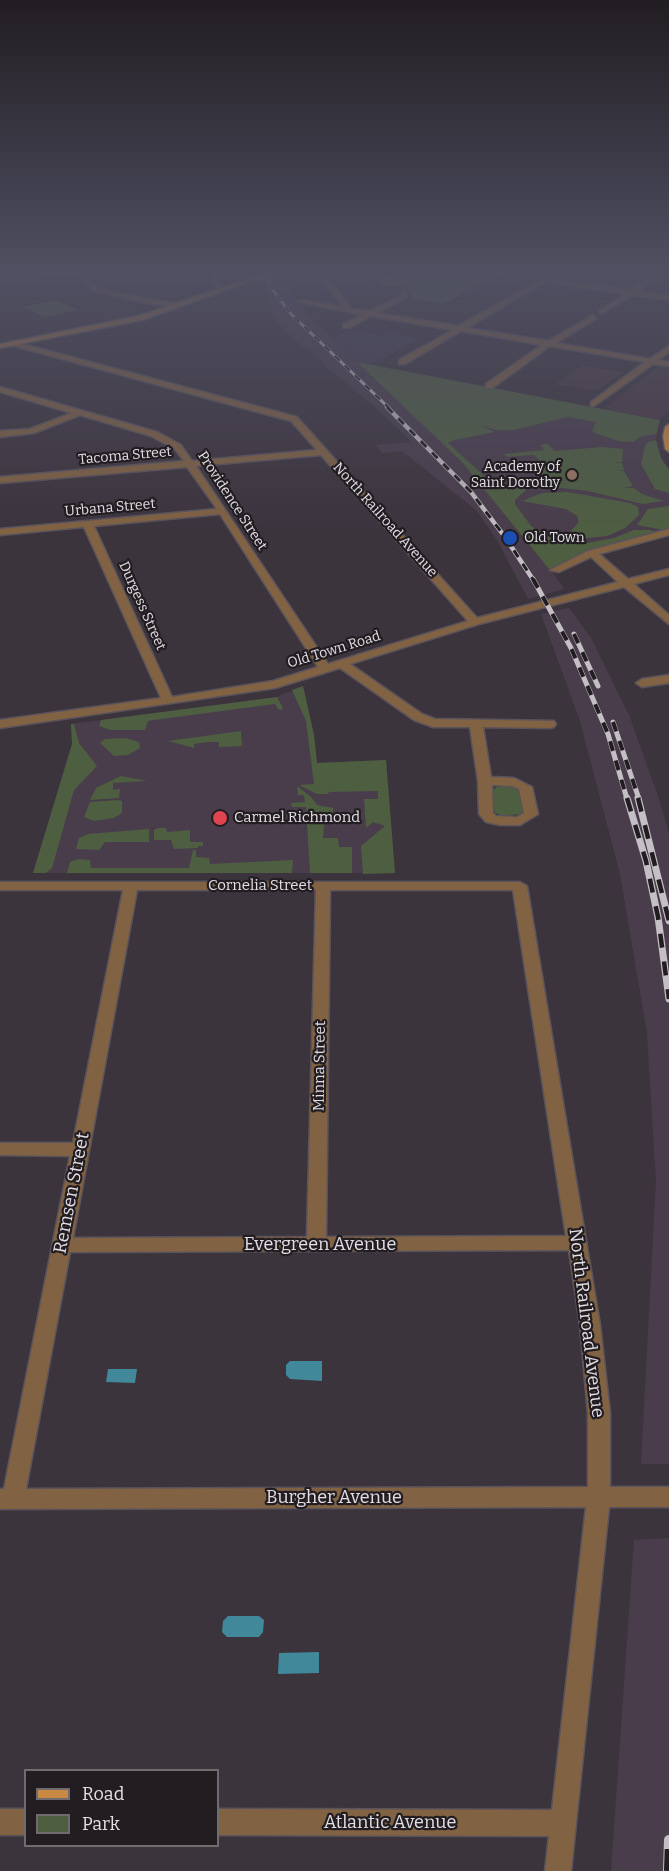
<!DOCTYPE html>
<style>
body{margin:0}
#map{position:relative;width:669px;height:1871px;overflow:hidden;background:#3c343d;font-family:Bitter,serif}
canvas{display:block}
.legend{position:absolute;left:24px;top:1769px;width:195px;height:78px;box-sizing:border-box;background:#211d21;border:2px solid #6f6b6f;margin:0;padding:8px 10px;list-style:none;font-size:18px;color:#e4dfe5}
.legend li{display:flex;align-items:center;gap:12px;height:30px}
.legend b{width:30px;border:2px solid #6f6b6f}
</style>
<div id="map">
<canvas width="669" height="1871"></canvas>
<ul class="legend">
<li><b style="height:8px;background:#c98943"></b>Road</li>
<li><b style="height:16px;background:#4e5e41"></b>Park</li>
</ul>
</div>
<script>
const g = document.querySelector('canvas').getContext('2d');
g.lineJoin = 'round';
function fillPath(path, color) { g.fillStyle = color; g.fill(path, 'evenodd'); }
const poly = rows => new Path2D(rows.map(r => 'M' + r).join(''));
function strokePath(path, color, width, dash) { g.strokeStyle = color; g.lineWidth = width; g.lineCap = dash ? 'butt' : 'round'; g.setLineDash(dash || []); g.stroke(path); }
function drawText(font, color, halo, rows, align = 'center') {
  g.font = font + ' Bitter,serif'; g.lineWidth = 4.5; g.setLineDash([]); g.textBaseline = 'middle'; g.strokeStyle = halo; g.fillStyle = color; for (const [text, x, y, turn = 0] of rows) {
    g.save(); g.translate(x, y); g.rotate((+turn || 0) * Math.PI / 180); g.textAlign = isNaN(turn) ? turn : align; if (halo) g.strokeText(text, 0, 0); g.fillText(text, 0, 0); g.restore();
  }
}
const commercial = poly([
 [582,365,623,372,597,391,556,384],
 [659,366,669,368,669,410,660,420,604,409]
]);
const industrial = poly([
 [350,330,384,336,389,333,419,339,369,366,357,362,333,338]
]);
const built = poly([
 [253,271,284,271,293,295,312,319,399,402,453,382,660,420,656,440,661,458,669,470,669,531,593,551,550,568,564,589,528,599,497,540,476,510,402,451,382,453,376,445,412,442,374,406,330,370,308,347,302,347,276,321,271,314,272,307,267,300,272,299],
 [569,608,591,638,629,715,659,799,669,834,669,1464,641,1464,656,1181,647,1033,620,874,580,721,541,614],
 [303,686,314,735,317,763,386,760,395,873,33,873,72,744,71,724,277,697],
 [669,1538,669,1871,611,1871,634,1540]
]);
const green = poly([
 [405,271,516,271,512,273,502,272,443,304,414,299,410,294,399,293,399,290,405,289,405,285,384,286,362,273,393,275],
 [57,300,79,310,44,317,23,307],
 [357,362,660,420,656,434,642,436,633,442,618,441,595,433,592,431,596,422,568,417,514,430,496,430,480,425,495,432,454,440,448,443,482,474,495,489,528,488,515,500,515,504,531,526,555,540,582,544,614,538,634,530,650,530,660,533,593,551,549,569,462,462],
 [656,440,661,458,669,470,669,493,655,489,641,464,645,446,648,442],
 [547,444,555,451,602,447,623,449,622,462,612,463,622,463,624,470,617,471,624,471,633,486,623,488,634,488,642,494,664,501,643,504,588,491,545,486,573,482,549,485,528,468,545,466,535,466,530,462,539,460,534,455,507,457,504,454,544,450,540,445],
 [568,492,630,503,638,507,639,515,625,528,607,536,569,540,564,538,579,522,577,516,566,509,522,501,542,493],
 [669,506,669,531,637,525,648,509],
 [303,686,314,735,317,763,386,760,395,873,363,874,361,846,385,826,373,822,366,828,364,799,378,799,378,791,329,792,328,794,317,794,299,785,314,784,306,721,292,690],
 [277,697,283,708,281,710,278,709,275,704,154,720,148,721,145,730,110,730,99,726,101,720],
 [71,724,74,724,79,743,97,766,74,790,52,868,46,873,33,873,72,744],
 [241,731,242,746,219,747,219,742,208,742,194,744,194,748,168,741],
 [125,738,139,742,140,748,128,755,114,756,100,743,105,739],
 [121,776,147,781,113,783,113,790,120,789,119,798,90,800,96,788],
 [297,786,311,797,317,805,333,808,333,821,324,825,323,838,338,838,339,847,352,847,352,873,310,873,306,807,292,807,291,803,305,802,304,795,298,795],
 [497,787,513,787,520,791,524,811,521,814,503,816,495,813,490,792],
 [118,800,122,801,122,813,114,818,94,821,84,817,90,802],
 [158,828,166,828,167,832,190,830,190,842,203,842,203,846,198,846,198,848,174,849,171,840,154,840,154,830],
 [149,829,149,842,105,842,99,850,76,849,79,838,88,834],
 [193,850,196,850,196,857,209,858,210,864,293,860,292,873,67,873,70,862,78,859,90,860,91,868,189,868]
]);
const water = poly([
 [290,1361,322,1361,322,1381,290,1379,286,1375,286,1365],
 [108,1369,137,1369,135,1383,106,1382],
 [228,1616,259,1616,264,1620,263,1632,259,1637,227,1637,222,1632,223,1621],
 [319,1652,319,1673,278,1674,279,1653]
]);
const street = poly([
 [31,271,81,271,89,275,91,282,99,289,183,305,180,307,145,303,95,291,86,284,84,277,79,275,31,271],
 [209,271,215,271,223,292,218,291,209,271],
 [314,271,321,271,352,309,369,311,405,294,407,297,377,313,458,326,542,279,630,290,659,271,667,271,637,291,669,296,669,300,632,295,601,314,599,311,625,294,545,282,467,328,548,341,593,315,596,319,556,343,650,359,669,346,669,352,658,360,669,362,669,366,653,364,594,406,591,406,591,402,645,362,550,346,492,388,486,388,486,384,542,345,461,331,405,364,399,364,399,360,453,330,371,316,349,328,343,328,343,324,363,315,298,302,301,300,344,307,314,271],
 [11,341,297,417,477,618,618,582,591,557,559,572,550,570,588,551,669,529,669,535,599,554,628,579,669,569,669,575,634,584,669,615,669,624,624,587,479,624,350,664,422,714,435,719,554,721,556,724,554,727,550,728,483,727,491,777,514,778,532,787,538,814,520,825,500,825,486,822,479,814,478,781,470,727,433,727,414,720,340,668,275,688,0,728,0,720,161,698,84,527,0,535,0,529,217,509,187,467,0,483,0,477,184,461,175,449,151,436,80,415,34,433,0,437,0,431,30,429,72,413,0,392,0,387,157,432,181,445,192,461,317,450,291,421,11,345,11,341],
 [321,455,468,621,328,664,196,466,321,455],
 [220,514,318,667,273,681,172,697,94,526,220,514],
 [492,785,512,786,519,789,524,813,517,817,496,816,493,813,492,785],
 [669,675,669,683,642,687,636,683,642,679,669,675],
 [0,882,520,882,527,886,600,1325,610,1413,610,1487,669,1487,669,1507,609,1507,571,1871,545,1871,549,1836,218,1835,218,1809,552,1810,586,1507,0,1509,0,1489,4,1489,70,1156,0,1155,0,1143,73,1143,123,890,0,890,0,882],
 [137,890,316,890,307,1237,73,1238,137,890],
 [330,890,513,890,566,1236,326,1237,330,890],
 [569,1250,580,1325,588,1413,588,1487,26,1489,70,1252,569,1250],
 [0,1809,26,1809,26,1835,0,1835,0,1809]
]);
const secondary = poly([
 [256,276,258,279,143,320,0,348,0,344,138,316,256,276]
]);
const primary = poly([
 [669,424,669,452,665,449,663,436,665,427,669,424]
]);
const railFar4 = poly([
 [263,271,273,290,290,313,389,408]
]);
const railFar3 = poly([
 [387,407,471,492,505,537,534,581]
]);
const railFar2 = poly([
 [533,579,571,648,608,734,627,799],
 [574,634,598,686],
 [613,722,639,799]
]);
const railFar1 = poly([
 [627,798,646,861,658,917,669,999],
 [638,798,669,921]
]);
const rail = poly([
 [668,1871,669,1840]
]);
const secondaryBridge = poly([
 [256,278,274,271]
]);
const markers = [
 [572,475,6,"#8d6e63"],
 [510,538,8,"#1a4fb4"],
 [220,818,8,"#e0444e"]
];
const farStreetnames = [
 ["Tacoma Street",125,456,-5],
 ["Providence Street",232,501,57],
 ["Urbana Street",110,508,-5],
 ["North Railroad Avenue",385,520,48],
 ["Durgess Street",142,606,66],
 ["Old Town Road",334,650,-17]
];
const farPoinames = [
 ["Academy of",560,467],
 ["Saint Dorothy",560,483],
 ["Old Town",524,538,"left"]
];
const poiNames = [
 ["Carmel Richmond",234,818]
];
const streetNames = [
 ["Cornelia Street",260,886],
 ["Minna Street",320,1066,-89]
];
const nearStreetnames = [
 ["Remsen Street",72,1193,-79],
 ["Evergreen Avenue",320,1245],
 ["North Railroad Avenue",586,1323,83],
 ["Burgher Avenue",334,1498],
 ["Atlantic Avenue",390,1823]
];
fillPath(commercial, '#4a3944');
fillPath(industrial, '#413c4d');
fillPath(built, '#493d4b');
fillPath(green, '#4e5e41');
fillPath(water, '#41889b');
strokePath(street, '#5a535b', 3);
strokePath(secondary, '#5a535b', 3);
strokePath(primary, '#5a535b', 3);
fillPath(street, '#816242');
fillPath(secondary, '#aa7843');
fillPath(primary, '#c98943');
strokePath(railFar4, '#c4bfc5', 3);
strokePath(railFar3, '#c4bfc5', 4.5);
strokePath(railFar2, '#c4bfc5', 5);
strokePath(railFar1, '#c4bfc5', 7);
strokePath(rail, '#c4bfc5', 10);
strokePath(railFar4, '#211d21', 2, [7]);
strokePath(railFar3, '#211d21', 3, [8]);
strokePath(railFar2, '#211d21', 4, [10]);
strokePath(railFar1, '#211d21', 4.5, [14]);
strokePath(rail, '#211d21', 8, [22]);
strokePath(secondaryBridge, '#5a535b', 9, []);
strokePath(secondaryBridge, '#aa7843', 8);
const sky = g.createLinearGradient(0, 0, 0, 533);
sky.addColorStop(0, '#211d22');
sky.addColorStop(0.51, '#505062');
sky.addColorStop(1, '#50506200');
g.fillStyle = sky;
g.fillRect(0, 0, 669, 533);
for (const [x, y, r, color] of markers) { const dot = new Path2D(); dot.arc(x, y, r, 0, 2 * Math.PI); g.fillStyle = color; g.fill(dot); strokePath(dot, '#211d21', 2); }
drawText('14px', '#e4dfe5', '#211d21', farStreetnames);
drawText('14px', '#e4dfe5', '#211d21', farPoinames, 'right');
drawText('15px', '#e4dfe5', '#211d21', poiNames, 'left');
drawText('15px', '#e4dfe5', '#211d21', streetNames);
drawText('18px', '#e4dfe5', '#211d21', nearStreetnames);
</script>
